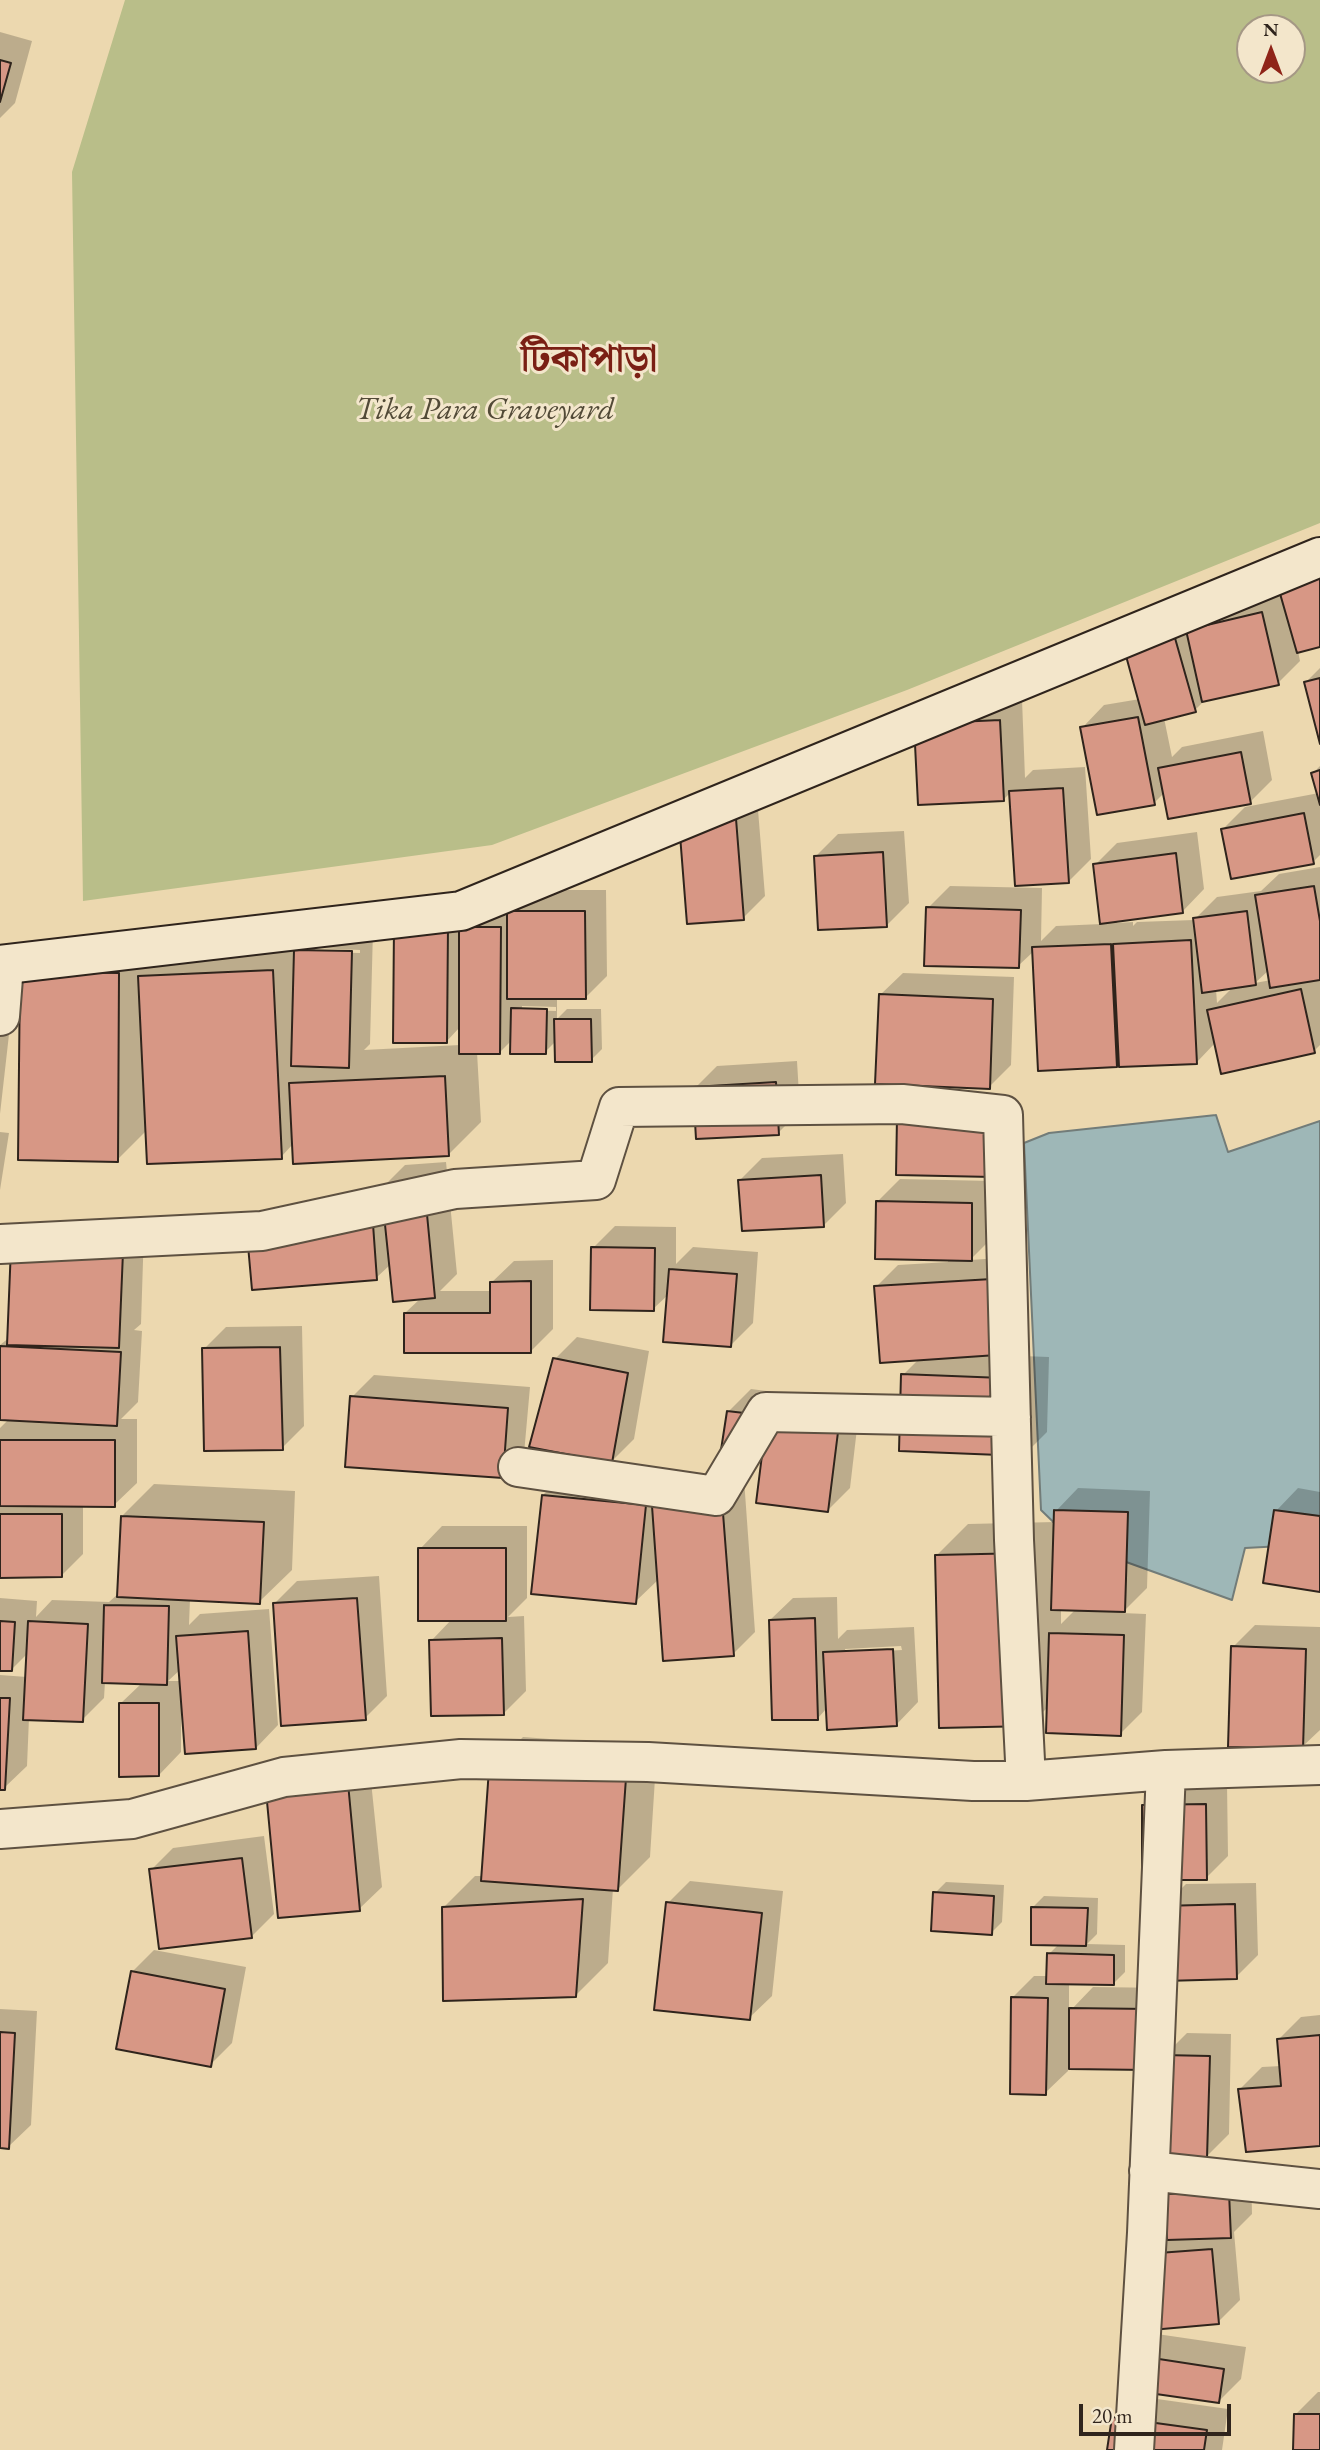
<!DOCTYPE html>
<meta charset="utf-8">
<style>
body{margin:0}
#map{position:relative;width:1320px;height:2450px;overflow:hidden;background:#ecd8af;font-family:"EB Garamond",serif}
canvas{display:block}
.north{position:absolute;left:1236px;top:14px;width:70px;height:70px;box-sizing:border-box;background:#f3e6cb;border:2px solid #a59885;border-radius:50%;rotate:0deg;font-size:19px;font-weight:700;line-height:28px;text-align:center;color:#2f241c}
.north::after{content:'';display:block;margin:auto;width:24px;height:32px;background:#8f2418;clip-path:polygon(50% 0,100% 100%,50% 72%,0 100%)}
.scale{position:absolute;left:1079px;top:2404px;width:152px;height:32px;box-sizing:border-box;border:4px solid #2f241c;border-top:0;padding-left:9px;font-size:21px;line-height:24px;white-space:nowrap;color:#2f241c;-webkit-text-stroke:5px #f3e6cb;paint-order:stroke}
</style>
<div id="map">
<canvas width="1320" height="2450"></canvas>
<div class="north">N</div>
<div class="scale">20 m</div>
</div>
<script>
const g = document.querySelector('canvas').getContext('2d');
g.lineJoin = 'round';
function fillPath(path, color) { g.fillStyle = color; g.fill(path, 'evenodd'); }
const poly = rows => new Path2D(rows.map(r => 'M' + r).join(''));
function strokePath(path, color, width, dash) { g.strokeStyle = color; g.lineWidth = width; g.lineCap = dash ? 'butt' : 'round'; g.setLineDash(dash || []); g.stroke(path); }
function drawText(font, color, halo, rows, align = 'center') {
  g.font = font + ' "EB Garamond","Noto Serif Bengali",serif'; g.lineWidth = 6; g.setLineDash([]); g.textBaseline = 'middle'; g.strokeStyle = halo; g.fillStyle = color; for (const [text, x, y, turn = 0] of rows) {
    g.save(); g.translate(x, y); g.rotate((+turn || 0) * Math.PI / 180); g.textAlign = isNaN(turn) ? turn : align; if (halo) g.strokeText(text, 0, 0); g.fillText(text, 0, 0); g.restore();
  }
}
const green = poly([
 [125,0,1320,0,1320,523,907,690,492,845,83,901,72,172],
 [1250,28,1292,28,1292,70,1250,70]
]);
const water = poly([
 [1216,1115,1228,1152,1320,1121,1320,1544,1245,1548,1232,1600,1076,1544,1041,1510,1024,1143,1049,1133,1216,1115]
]);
const shadow = poly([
 [0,32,32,41,15,103,0,118],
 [1281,591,1320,645,1298,651,1300,661,1278,683,1205,700,1195,710,1164,718,1172,757,1182,747,1263,731,1272,780,1250,802,1164,793,1154,803,1082,728,1104,705,1140,699,1125,645],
 [1320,668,1320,738,1305,683],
 [1022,699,1025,778,1033,770,1085,767,1091,859,1069,881,1011,792,1003,800,916,724],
 [1320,766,1320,855,1313,862,1223,829,1245,807,1319,793,1313,773],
 [756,785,765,896,743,918,682,836],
 [904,831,909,903,887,925,816,856,838,834],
 [1197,832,1204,889,1182,912,1117,920,1117,923,1133,922,1133,926,1137,922,1194,920,1217,897,1261,891,1279,874,1320,867,1320,1045,1314,1051,1216,1042,1197,1062,1121,1061,1116,1065,1034,951,1018,966,928,908,950,886,1042,888,1041,941,1056,926,1102,924,1095,865,1117,843],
 [1269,970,1271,980,1255,983],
 [1234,986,1217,1003,1216,989],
 [531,890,606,890,607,976,585,998,557,998,557,1019,567,1009,601,1009,602,1049,591,1060,556,1041,545,1052,512,1040,500,1052,477,1052,481,1122,449,1154,293,1144,281,1157,147,1130,117,1160,22,973,373,930,370,1044,364,1050,460,1045,460,1027,446,1042,396,926],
 [315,948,360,950,360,953,315,952],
 [522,1006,556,1007,556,1011,522,1010],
 [903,973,1014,977,1011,1065,989,1087,880,995],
 [0,1007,12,1008,0,1114],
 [797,1061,800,1111,778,1133,695,1088,717,1066],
 [0,1132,9,1133,0,1190],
 [843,1154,846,1203,824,1225,740,1180,762,1158],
 [446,1162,457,1274,440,1291,491,1291,491,1283,514,1261,553,1260,553,1329,531,1351,405,1313,421,1298,391,1264,376,1278,253,1288,383,1187,405,1165],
 [900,1179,993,1181,993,1237,970,1260,1014,1257,995,1355,1049,1357,1047,1432,1025,1454,903,1375,920,1358,876,1287,898,1265,948,1262,948,1259,877,1202],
 [615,1226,676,1227,676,1264,693,1247,758,1252,753,1323,731,1345,669,1294,653,1309,593,1248],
 [144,1230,141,1324,134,1330,142,1331,138,1402,121,1419,137,1419,137,1483,114,1505,83,1505,83,1554,61,1576,0,1576,0,1428,9,1419,0,1419,0,1345],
 [302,1326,304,1426,282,1448,204,1349,226,1327],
 [577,1337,649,1351,634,1439,612,1461,555,1359],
 [374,1375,530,1387,524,1454,347,1465,352,1397],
 [751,1389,860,1403,850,1488,828,1510,764,1453,728,1412],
 [565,1473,744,1479,755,1632,733,1654,659,1579,635,1602,543,1495],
 [154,1484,295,1491,292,1570,259,1602,190,1599,189,1625,200,1614,269,1609,278,1725,256,1748,181,1713,181,1752,159,1775,121,1703,142,1683,105,1682,104,1698,82,1720,29,1718,27,1766,4,1788,0,1788,0,1675,27,1677,28,1653,11,1670,0,1669,0,1598,37,1601,36,1617,52,1600,109,1602,119,1593,122,1516],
 [181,1669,181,1681,168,1681],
 [1078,1488,1150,1491,1147,1588,1122,1613,1146,1614,1142,1712,1120,1734,1049,1706,1031,1724,936,1556,968,1524,1055,1522,1056,1511],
 [1061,1609,1076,1609,1061,1624],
 [1298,1488,1320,1492,1320,1590,1276,1511],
 [442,1526,527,1526,527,1598,508,1617,524,1616,526,1691,504,1713,431,1641,452,1619,420,1549],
 [379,1576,387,1696,365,1718,274,1604,297,1581],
 [837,1597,838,1639,847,1630,914,1627,918,1702,896,1725,827,1708,818,1718,770,1620,793,1598],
 [901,1646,902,1650,845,1653,845,1649],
 [1255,1625,1320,1627,1320,1730,1302,1747,1233,1647],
 [523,1737,657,1747,650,1857,618,1889,613,1888,608,1963,576,1995,443,1908,475,1876,483,1876,491,1769],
 [369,1762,382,1887,359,1909,290,1769],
 [1227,1783,1228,1856,1206,1878,1143,1806,1165,1784],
 [264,1836,274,1914,252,1936,151,1870,173,1848],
 [690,1881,783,1891,772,1996,749,2018,668,1903],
 [946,1882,1004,1885,1002,1922,991,1933,935,1893],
 [1256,1883,1258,1955,1236,1977,1163,1907,1186,1884],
 [1044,1896,1098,1898,1097,1934,1087,1944,1125,1945,1125,1972,1114,1983,1069,1982,1069,2012,1093,1987,1170,1988,1147,2068,1068,2067,1068,2071,1045,2093,1012,1998,1034,1976,1048,1976,1049,1954,1059,1944,1033,1907],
 [154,1950,246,1967,232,2043,210,2065,132,1972],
 [0,2009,37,2011,31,2125,8,2147,0,2146],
 [1320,2015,1320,2144,1240,2089,1262,2067,1281,2066,1279,2039,1301,2017],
 [1187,2033,1231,2034,1229,2134,1207,2156,1165,2055],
 [1251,2170,1252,2214,1234,2232,1240,2300,1218,2322,1146,2255,1169,2233,1167,2195,1190,2173],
 [1157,2334,1246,2347,1241,2379,1218,2402,1135,2356],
 [1318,2392,1320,2392,1320,2450,1295,2450,1296,2414],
 [1136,2396,1228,2409,1222,2450,1109,2450,1114,2418]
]);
const building = poly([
 [0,60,11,63,0,102,0,60],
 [1320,563,1320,647,1297,653,1275,576,1320,563],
 [1262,612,1279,685,1202,702,1186,630,1262,612],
 [1173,631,1196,712,1145,725,1123,645,1173,631],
 [1320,678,1320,744,1304,682,1320,678],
 [1138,717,1155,805,1097,815,1080,727,1138,717],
 [1000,720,1004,801,918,805,914,724,1000,720],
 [1241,752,1251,804,1168,819,1158,768,1241,752],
 [1320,770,1320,805,1311,773,1320,770],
 [1063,788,1069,883,1015,886,1009,791,1063,788],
 [735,806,744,920,687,924,680,835,735,806],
 [1304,813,1314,864,1231,879,1221,829,1304,813],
 [883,852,887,927,818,930,814,856,883,852],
 [1176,853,1183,913,1100,924,1093,864,1176,853],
 [1314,886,1320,921,1320,980,1270,988,1255,895,1314,886],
 [926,907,1021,910,1019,968,924,966,926,907],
 [507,911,585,911,586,999,507,999,507,911],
 [1247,911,1256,985,1202,993,1193,918,1247,911],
 [394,925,448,926,447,1043,393,1043,394,925],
 [459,927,501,927,500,1054,459,1054,459,927],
 [1191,940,1197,1064,1119,1067,1113,944,1191,940],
 [1111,944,1117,1067,1038,1071,1032,947,1111,944],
 [294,950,352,951,349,1068,291,1066,294,950],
 [273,970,282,1159,147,1164,138,976,273,970],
 [20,972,119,973,118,1162,18,1160,20,972],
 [1301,989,1315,1053,1221,1074,1207,1010,1301,989],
 [879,994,993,999,990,1089,875,1084,879,994],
 [511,1008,547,1009,546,1054,510,1054,511,1008],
 [554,1019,591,1019,592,1062,555,1062,554,1019],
 [445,1076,449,1156,293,1164,289,1083,445,1076],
 [776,1082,779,1135,696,1139,693,1087,776,1082],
 [897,1117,993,1119,993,1177,896,1175,897,1117],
 [821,1175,824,1227,742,1231,738,1180,821,1175],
 [424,1183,435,1298,393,1302,381,1186,424,1183],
 [876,1201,972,1203,972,1261,875,1259,876,1201],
 [373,1224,377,1280,252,1290,247,1234,373,1224],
 [11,1247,123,1252,119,1348,7,1345,11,1247],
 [591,1247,655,1248,654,1311,590,1310,591,1247],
 [669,1269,737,1274,731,1347,663,1342,669,1269],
 [992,1279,997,1355,880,1363,874,1286,992,1279],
 [531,1281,531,1353,404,1353,404,1313,490,1313,490,1282,531,1281],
 [0,1346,121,1352,117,1426,0,1420,0,1346],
 [280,1347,283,1450,204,1451,202,1348,280,1347],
 [553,1358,628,1373,612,1463,529,1447,553,1358],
 [901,1374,1028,1379,1025,1456,899,1451,901,1374],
 [350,1396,508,1408,503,1478,345,1467,350,1396],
 [727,1411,839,1424,828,1512,756,1503,762,1455,721,1450,727,1411],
 [0,1440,115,1440,115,1507,0,1506,0,1440],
 [542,1495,646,1505,636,1604,531,1594,542,1495],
 [722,1500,734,1656,663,1661,652,1506,722,1500],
 [1054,1510,1128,1512,1125,1612,1051,1610,1054,1510],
 [1274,1510,1320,1516,1320,1592,1263,1583,1274,1510],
 [0,1514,62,1514,62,1577,0,1578,0,1514],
 [121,1516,264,1522,260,1604,117,1597,121,1516],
 [418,1548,506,1548,506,1621,418,1621,418,1548],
 [1027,1553,1031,1726,939,1728,935,1555,1027,1553],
 [357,1598,366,1720,281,1726,273,1603,357,1598],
 [104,1605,169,1606,167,1685,102,1683,104,1605],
 [815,1618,818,1720,772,1720,769,1620,815,1618],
 [0,1621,15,1622,12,1671,0,1671,0,1621],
 [28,1621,88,1624,83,1722,23,1720,28,1621],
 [248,1631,256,1749,185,1754,176,1636,248,1631],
 [1049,1633,1124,1635,1121,1736,1046,1733,1049,1633],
 [502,1638,504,1715,431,1716,429,1640,502,1638],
 [1231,1646,1306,1649,1303,1749,1228,1747,1231,1646],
 [893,1649,897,1726,827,1730,823,1652,893,1649],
 [0,1698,10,1698,5,1790,0,1790,0,1698],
 [119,1703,159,1703,159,1776,119,1777,119,1703],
 [489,1769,626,1778,618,1891,481,1881,489,1769],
 [348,1783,360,1911,278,1918,266,1791,348,1783],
 [1206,1804,1207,1880,1142,1880,1142,1805,1206,1804],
 [242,1858,252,1938,159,1949,149,1869,242,1858],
 [933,1892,994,1896,992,1935,931,1931,933,1892],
 [583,1899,576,1997,443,2001,442,1907,583,1899],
 [666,1902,762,1913,750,2020,654,2010,666,1902],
 [1235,1904,1237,1979,1164,1981,1162,1906,1235,1904],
 [1031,1907,1088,1908,1086,1946,1031,1945,1031,1907],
 [1047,1953,1114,1955,1114,1985,1046,1984,1047,1953],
 [131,1971,225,1989,211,2067,116,2049,131,1971],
 [1011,1997,1048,1998,1046,2095,1010,2094,1011,1997],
 [1069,2008,1149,2009,1148,2070,1069,2069,1069,2008],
 [0,2032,15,2033,9,2149,0,2148,0,2032],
 [1320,2035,1320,2146,1246,2152,1238,2089,1281,2086,1277,2039,1320,2035],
 [1163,2055,1210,2056,1207,2158,1162,2157,1163,2055],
 [1229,2192,1231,2238,1167,2240,1166,2194,1229,2192],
 [1212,2249,1219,2324,1151,2330,1145,2254,1212,2249],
 [1133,2355,1224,2369,1219,2403,1128,2390,1133,2355],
 [1294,2414,1320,2414,1320,2450,1293,2450,1294,2414],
 [1112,2417,1207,2430,1204,2450,1107,2450,1112,2417]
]);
const minor = poly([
 [0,1016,4,965],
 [0,1244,262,1231,455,1189,596,1180,619,1107,902,1104,1003,1115,1014,1540,1026,1781],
 [518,1467,716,1496,766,1412,1011,1417],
 [0,1829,132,1819,284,1777,461,1759,648,1762,973,1781,1026,1781,1166,1770,1320,1765],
 [1149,2171,1320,2189],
 [1134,2450,1147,2233,1166,1770]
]);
const secondary = poly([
 [0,965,461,911,1320,557]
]);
const parkNames = [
 ["Tika Para Graveyard",485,410]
];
const districtNames = [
 ["টিকাপাড়া",589,361]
];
fillPath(green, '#b9be89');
fillPath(water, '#9eb7b7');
strokePath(water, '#727c79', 2);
fillPath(shadow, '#0003');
fillPath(building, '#d79785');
strokePath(building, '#2f241c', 2);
strokePath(minor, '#5e5141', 42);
strokePath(secondary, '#2f241c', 42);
strokePath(minor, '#f3e6cb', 38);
strokePath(secondary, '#f3e6cb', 38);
drawText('italic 32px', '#524a37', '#f3e6cb', parkNames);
drawText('bold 38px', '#7a1f14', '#f3e6cb', districtNames);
</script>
